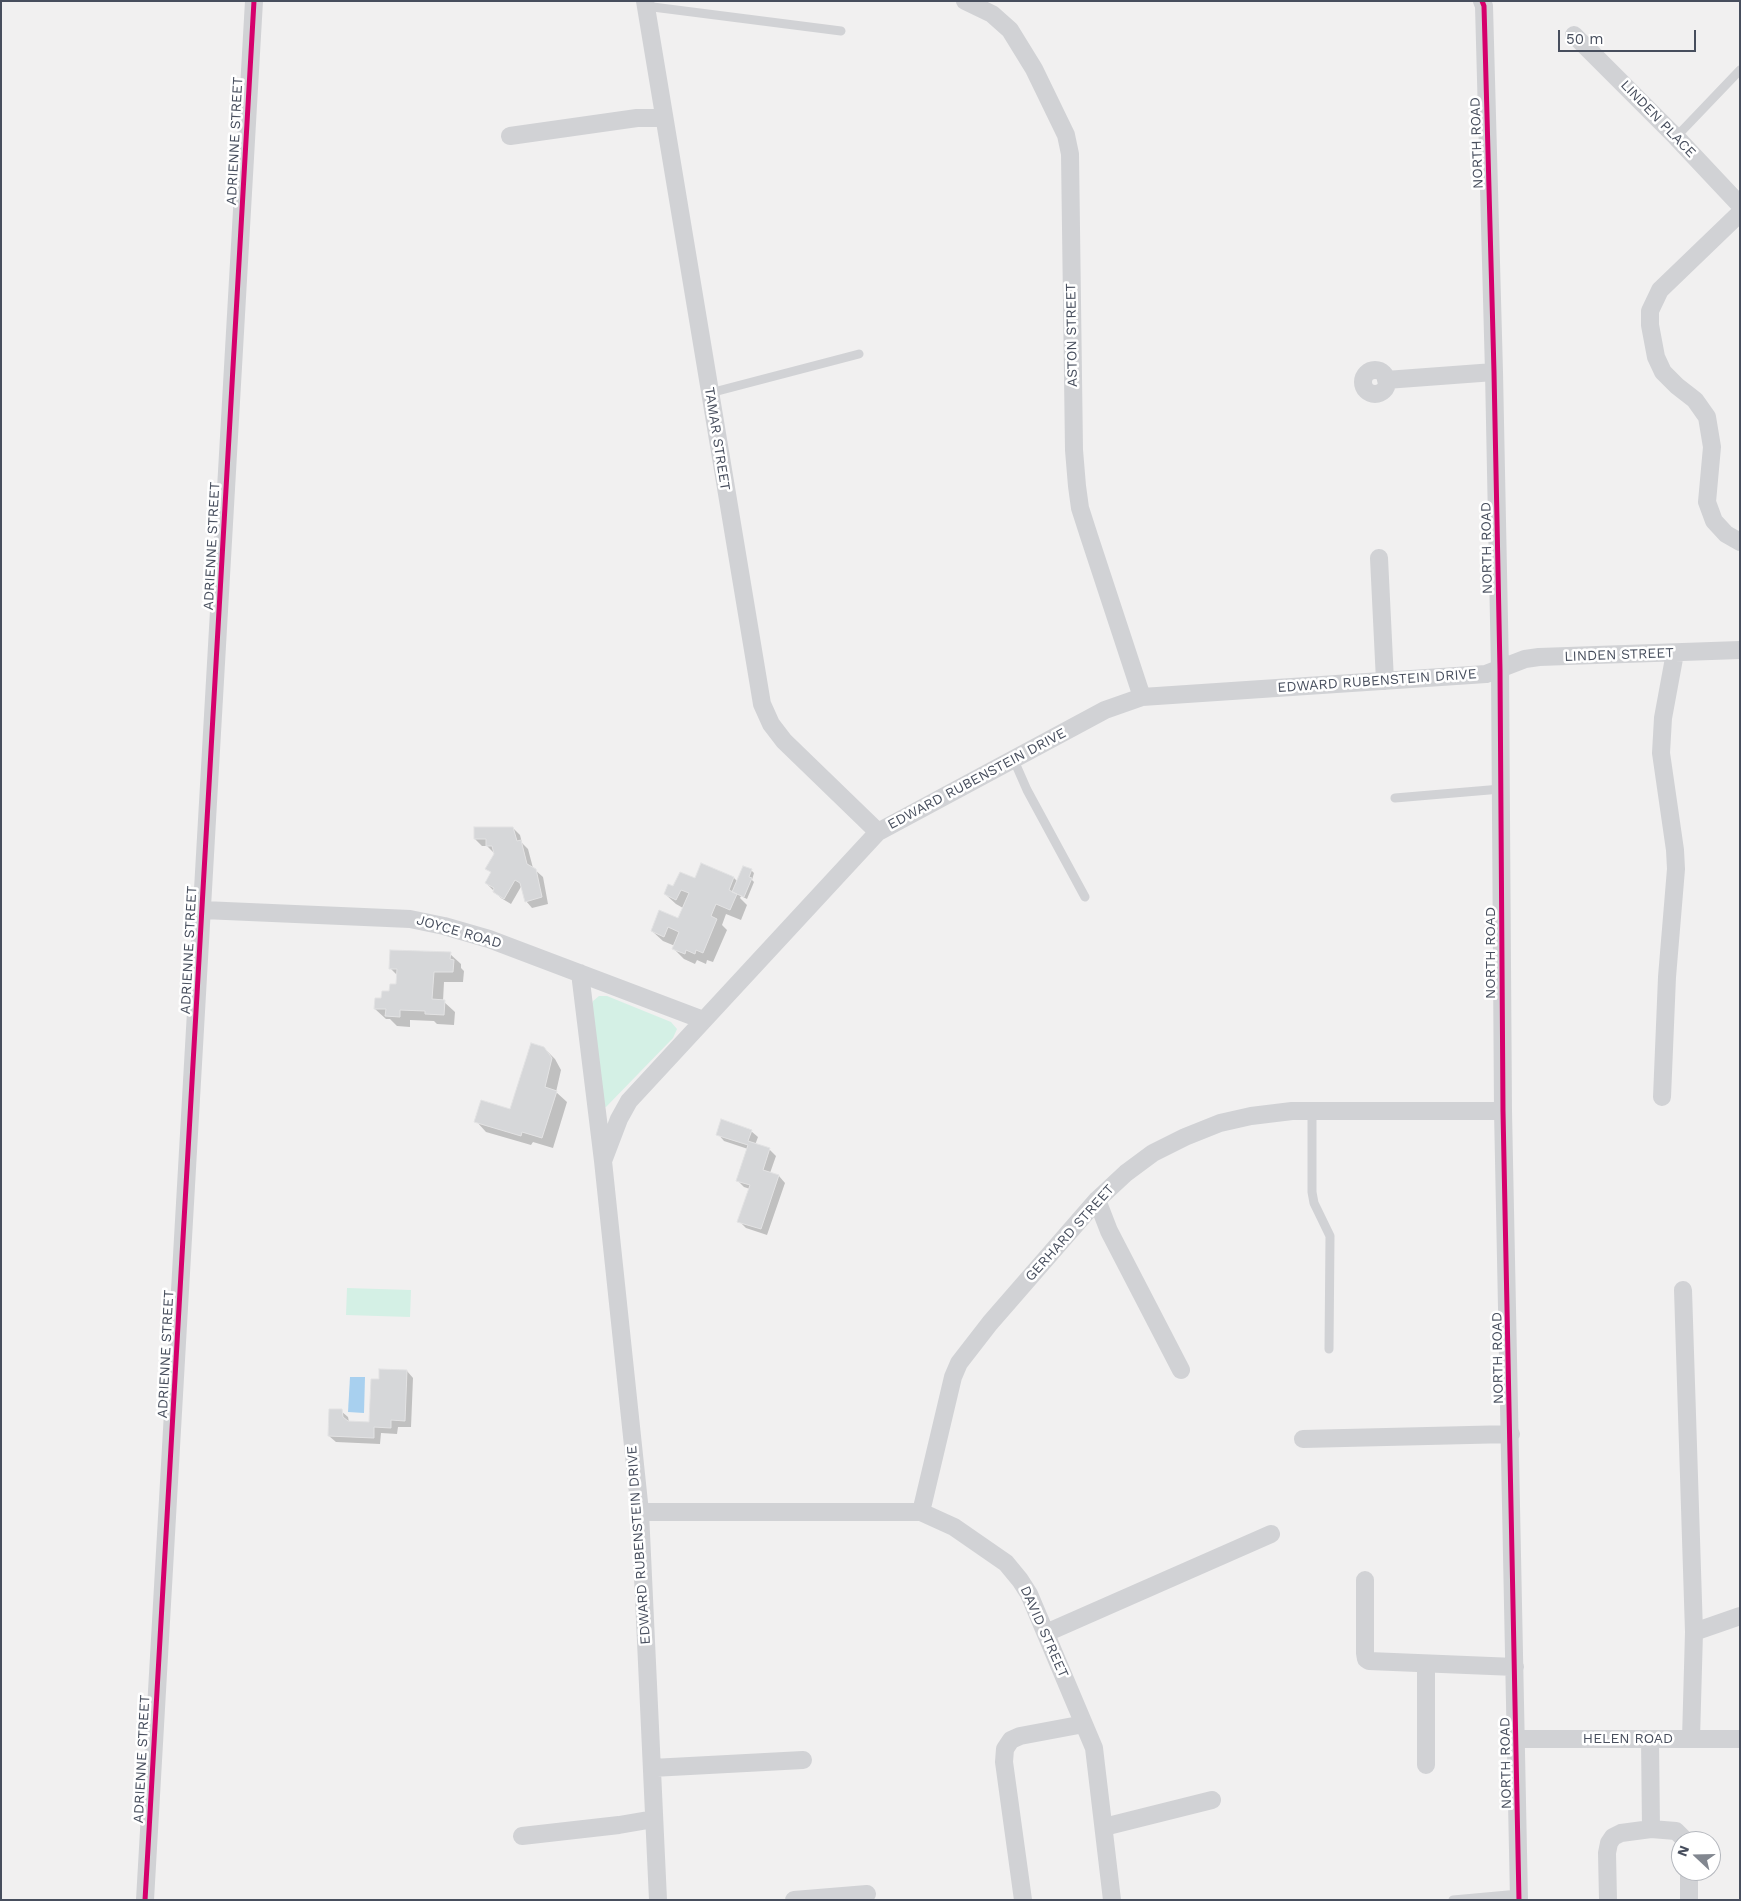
<!DOCTYPE html>
<style>
body{margin:0}
#map{position:relative;width:1741px;height:1901px;overflow:hidden;background:#f1f0f0;font-family:"Work Sans",sans-serif}
canvas{display:block}
.frame{position:absolute;inset:0;border:2px solid #474e5d;pointer-events:none}
.north{position:absolute;left:1671px;top:1831px;width:50px;height:50px;box-sizing:border-box;background:#fff;border:1px solid #b5b8be;border-radius:50%;rotate:291deg;font-size:14px;font-weight:700;line-height:20px;text-align:center;color:#474e5d}
.north::after{content:'';display:block;margin:auto;width:18px;height:22px;background:#828790;clip-path:polygon(50% 0,100% 100%,50% 72%,0 100%)}
.scale{position:absolute;left:1558px;top:30px;width:138px;height:22px;box-sizing:border-box;border:2px solid #474e5d;border-top:0;padding-left:6px;font-size:15px;line-height:18px;white-space:nowrap;color:#474e5d;-webkit-text-stroke:4px #fff;paint-order:stroke}
</style>
<div id="map">
<canvas width="1741" height="1901"></canvas>
<div class="frame"></div>
<div class="north">N</div>
<div class="scale">50 m</div>
</div>
<script>
const g = document.querySelector('canvas').getContext('2d');
g.lineJoin = 'round';
function fillPath(path, color) { g.fillStyle = color; g.fill(path, 'evenodd'); }
const poly = rows => new Path2D(rows.map(r => 'M' + r).join(''));
function strokePath(path, color, width, dash) { g.strokeStyle = color; g.lineWidth = width; g.lineCap = dash ? 'butt' : 'round'; g.setLineDash(dash || []); g.stroke(path); }
function drawText(font, color, halo, rows, align = 'center') {
  g.font = font + ' "Work Sans",sans-serif'; g.lineWidth = 5; g.setLineDash([]); g.textBaseline = 'middle'; g.strokeStyle = halo; g.fillStyle = color; for (const [text, x, y, turn = 0] of rows) {
    g.save(); g.translate(x, y); g.rotate((+turn || 0) * Math.PI / 180); g.textAlign = isNaN(turn) ? turn : align; if (halo) g.strokeText(text, 0, 0); g.fillText(text, 0, 0); g.restore();
  }
}
const green = poly([
 [599,996,607,996,671,1022,677,1029,673,1038,606,1107,603,1106,592,1005,593,1001],
 [347,1288,411,1290,410,1317,346,1315]
]);
const water = poly([
 [350,1377,365,1377,364,1413,348,1412]
]);
const shadow = poly([
 [513,828,520,835,522,843,528,849,533,868,543,877,548,904,532,908,526,901,522,885,511,904,501,898,486,883,492,873,487,869,495,854,487,846,482,846,475,839],
 [702,864,734,878,738,882,751,870,754,873,752,880,754,882,747,899,741,896,740,898,747,905,741,920,726,914,722,925,727,930,713,962,707,960,706,964,697,960,695,964,684,959,674,949,675,946,663,941,652,931,679,919,683,908,676,904,665,894,674,888,695,879],
 [450,954,461,964,461,968,464,971,463,982,444,982,443,1001,455,1012,454,1025,437,1024,434,1021,410,1020,410,1027,397,1026,390,1019,386,1019,375,1009,383,999,398,986,398,976,390,968],
 [544,1048,555,1059,561,1070,556,1092,567,1102,553,1148,533,1142,531,1145,486,1132,476,1121,511,1111],
 [751,1131,758,1137,755,1145,769,1149,776,1156,770,1173,779,1176,785,1183,767,1235,746,1228,739,1221,750,1189,744,1187,737,1180,748,1149,724,1141,718,1134],
 [407,1371,413,1378,411,1427,398,1427,397,1434,381,1433,380,1444,336,1442,329,1436,341,1411,348,1417,349,1422,371,1423,380,1380]
]);
const building = poly([
 [474,827,513,827,517,841,521,840,527,864,536,869,542,897,525,902,520,883,515,880,504,899,493,892,494,888,485,883,491,872,485,869,494,854,492,846,486,846,486,839,474,839,474,827],
 [701,863,734,877,729,890,737,894,730,910,716,904,711,916,717,919,703,953,696,950,695,954,686,950,685,954,672,949,679,932,668,927,664,937,651,931,659,910,678,918,689,893,681,890,676,900,664,894,668,884,673,886,680,872,695,878,701,863],
 [743,866,752,869,749,877,752,878,744,897,732,892,743,866],
 [390,950,451,952,450,959,454,960,453,972,434,972,432,999,445,1000,444,1015,425,1014,425,1011,400,1010,400,1017,385,1016,386,1009,374,1009,375,998,381,998,382,991,389,991,390,984,396,984,397,969,389,969,390,950],
 [531,1043,544,1047,552,1058,545,1087,557,1091,542,1138,522,1132,521,1136,474,1122,481,1100,510,1109,531,1043],
 [721,1119,752,1130,748,1141,770,1148,763,1170,779,1175,761,1229,737,1222,750,1185,736,1181,748,1145,716,1135,721,1119],
 [379,1369,407,1370,405,1421,391,1420,391,1428,374,1427,374,1438,328,1436,329,1409,342,1409,343,1417,348,1421,369,1422,371,1379,379,1379,379,1369]
]);
const service = poly([
 [645,6,841,31],
 [1676,137,1740,70],
 [710,393,859,354],
 [1013,758,1027,790,1085,897],
 [1395,798,1501,789],
 [1312,1111,1312,1192,1314,1203,1330,1236,1329,1349],
 [1453,1900,1519,1894]
]);
const minor = poly([
 [645,1,762,704,771,724,784,741,878,832],
 [965,1,992,14,1010,30,1034,69,1066,135,1070,154,1074,450,1077,486,1080,508,1089,536,1142,697],
 [1482,1,1484,6,1494,372,1500,670,1503,1111,1519,1900],
 [1574,35,1676,137,1740,205],
 [510,136,637,118,664,118],
 [1740,213,1660,290,1650,311,1650,325,1656,357,1663,372,1677,386,1695,400,1707,417,1712,447,1707,502,1714,521,1726,534,1740,542],
 '1363 382a12 12 0 1 1 24 0a12 12 0 1 1-24 0Z',
 [1386,380,1494,372],
 [1379,558,1385,681],
 [203,910,410,919,444,926,489,939,703,1020],
 [580,973,603,1161,640,1512,658,1900],
 [1662,1097,1667,977,1676,869,1675,850,1661,753,1663,718,1675,653],
 [603,1161,619,1119,629,1101,878,832,1105,710,1142,697,1486,674,1525,659,1539,657,1740,650],
 [1097,1200,1109,1231,1181,1370],
 [1683,1290,1694,1632,1691,1739],
 [1303,1439,1511,1434],
 [640,1512,921,1512,954,1527,1006,1563,1020,1580,1029,1594,1094,1748,1112,1900],
 [921,1512,953,1377,959,1363,990,1323,1097,1200,1126,1173,1153,1153,1185,1137,1220,1123,1251,1116,1292,1111,1503,1111],
 [1365,1580,1365,1653,1366,1659,1369,1661,1515,1667],
 [1694,1632,1740,1616],
 [1046,1633,1271,1534],
 [1426,1664,1426,1765],
 [1516,1739,1740,1739],
 [1650,1739,1651,1829],
 [652,1768,803,1760],
 [1104,1827,1212,1800],
 [522,1836,619,1825,654,1819],
 [1689,1871,1689,1900],
 [145,1900,254,1],
 [794,1900,867,1894],
 [1023,1900,1004,1762,1005,1749,1011,1740,1020,1736,1084,1724],
 [1608,1900,1607,1853,1609,1843,1613,1837,1621,1833,1651,1829,1676,1831,1686,1841]
]);
const cycleway = poly([
 [1482,1,1484,6,1494,372,1500,670,1503,1111,1519,1900],
 [145,1900,254,1]
]);
const streetNames = [
 ["LINDEN PLACE",1658,119,46],
 ["ADRIENNE STREET",235,141,-87],
 ["NORTH ROAD",1477,143,-92],
 ["ASTON STREET",1072,335,-91],
 ["TAMAR STREET",717,439,81],
 ["ADRIENNE STREET",212,546,-87],
 ["NORTH ROAD",1487,548,-91],
 ["LINDEN STREET",1619,655,-2],
 ["EDWARD RUBENSTEIN DRIVE",1377,681,-4],
 ["EDWARD RUBENSTEIN DRIVE",977,779,-28],
 ["JOYCE ROAD",459,932,16],
 ["ADRIENNE STREET",189,950,-87],
 ["NORTH ROAD",1491,953,-90],
 ["GERHARD STREET",1070,1233,-48],
 ["ADRIENNE STREET",166,1354,-87],
 ["NORTH ROAD",1498,1358,-91],
 ["EDWARD RUBENSTEIN DRIVE",639,1545,-94],
 ["DAVID STREET",1044,1632,66],
 ["HELEN ROAD",1628,1739],
 ["ADRIENNE STREET",142,1759,-87],
 ["NORTH ROAD",1506,1763,-91]
];
fillPath(green, '#d4f0e5');
fillPath(water, '#a8d0ef');
fillPath(shadow, '#0003');
fillPath(building, '#d6d7d9');
strokePath(building, '#e2e2e3', 1);
strokePath(service, '#d1d2d5', 9);
strokePath(minor, '#d1d2d5', 18);
strokePath(cycleway, '#d6006c', 5);
drawText('14px', '#474e5d', '#fff', streetNames);
</script>
